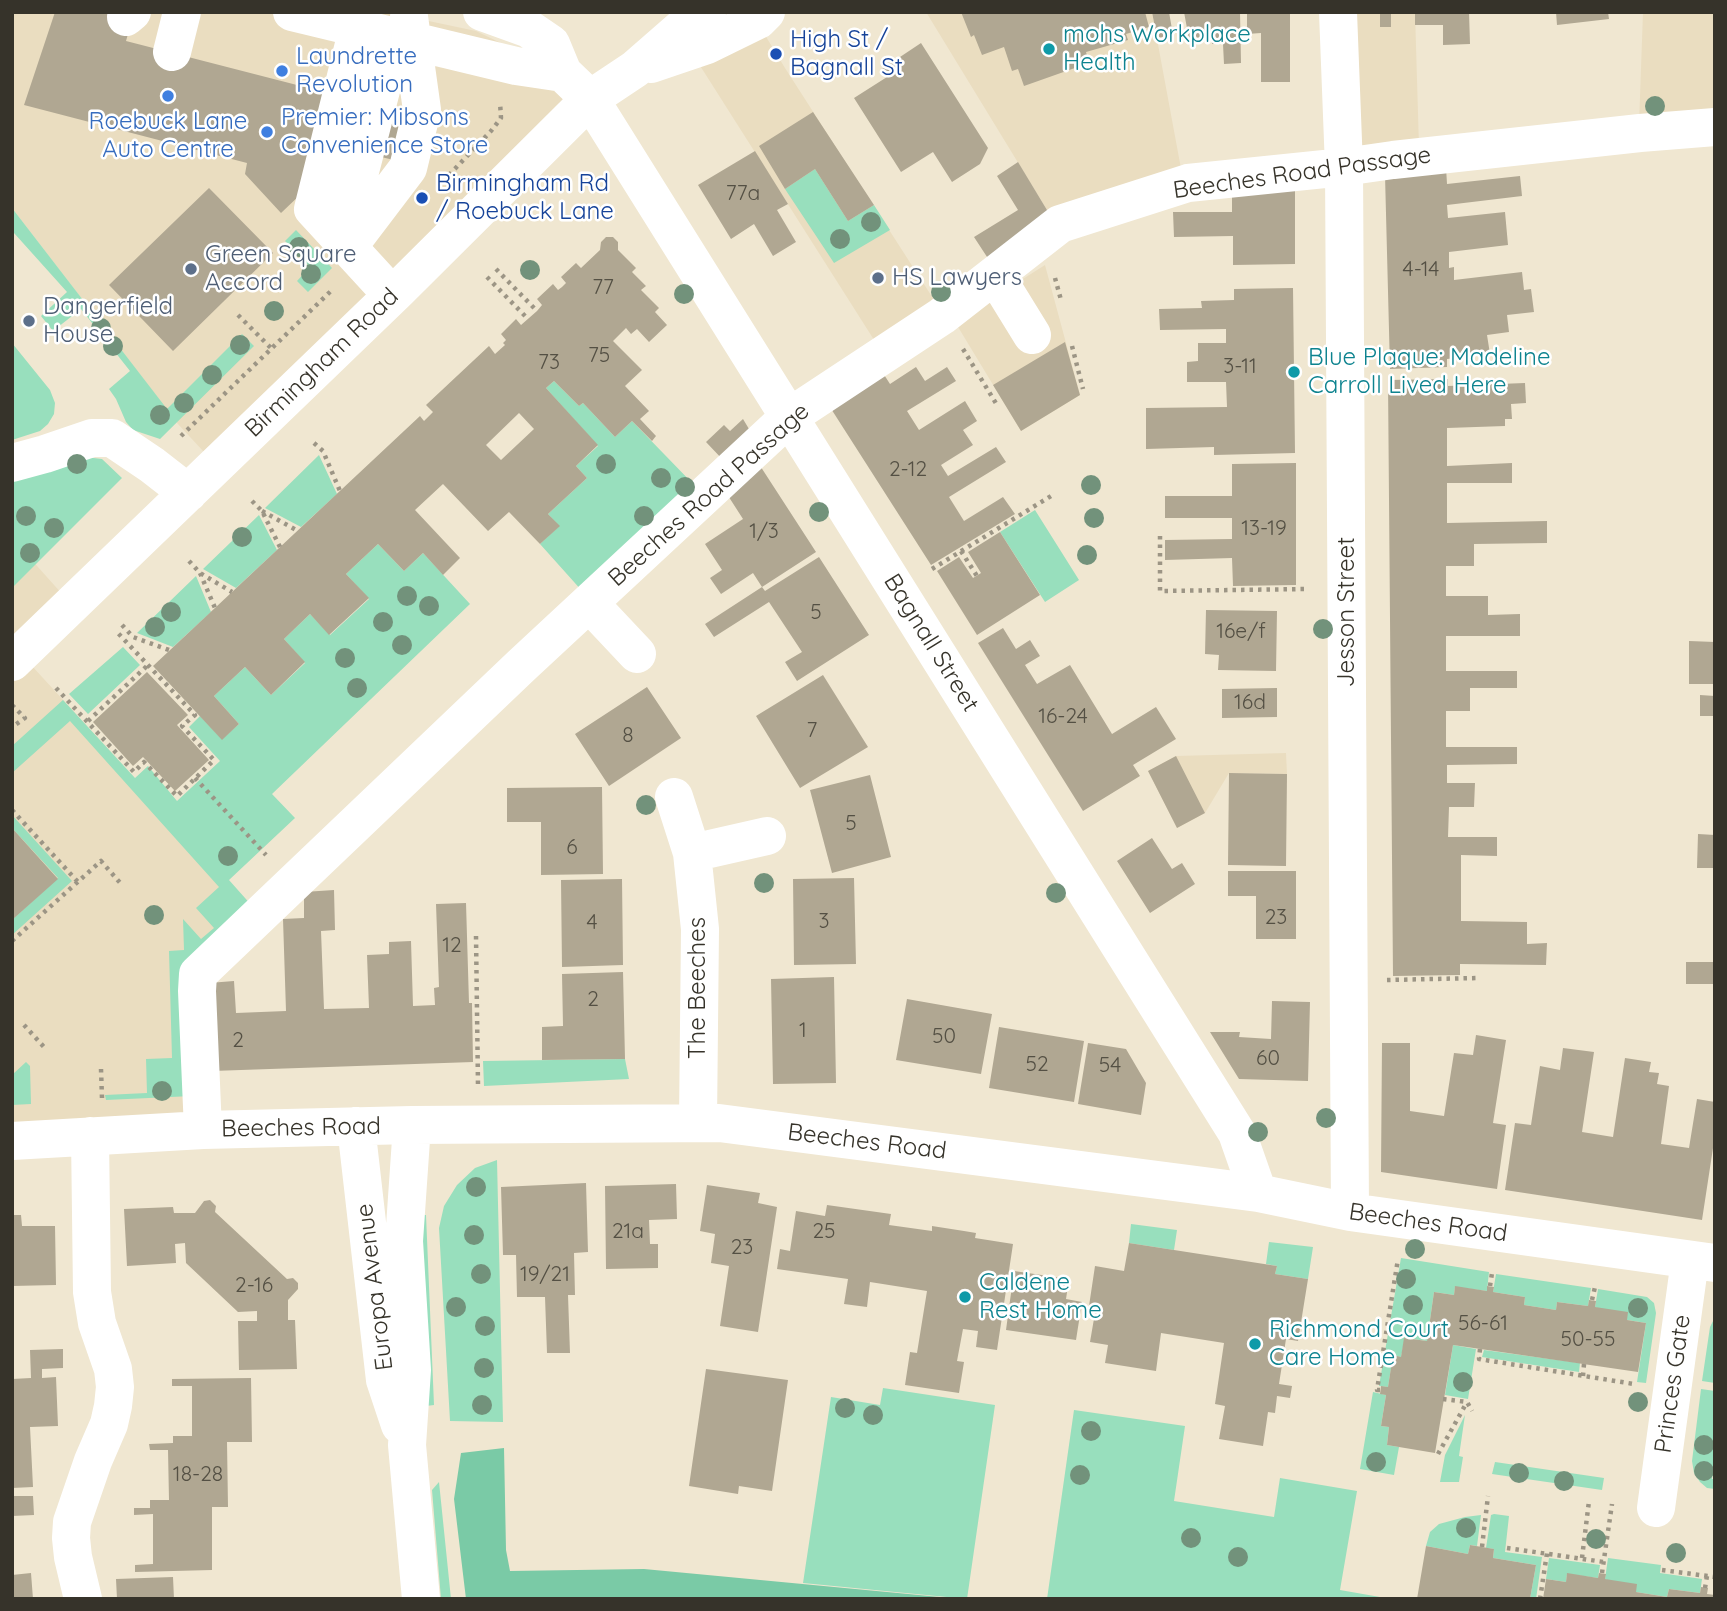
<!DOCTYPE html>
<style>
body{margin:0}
#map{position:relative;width:1727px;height:1611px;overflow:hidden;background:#f0e7d1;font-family:Quicksand,sans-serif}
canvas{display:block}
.frame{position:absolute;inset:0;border:14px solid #36332a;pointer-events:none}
</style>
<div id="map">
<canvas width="1727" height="1611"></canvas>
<div class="frame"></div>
</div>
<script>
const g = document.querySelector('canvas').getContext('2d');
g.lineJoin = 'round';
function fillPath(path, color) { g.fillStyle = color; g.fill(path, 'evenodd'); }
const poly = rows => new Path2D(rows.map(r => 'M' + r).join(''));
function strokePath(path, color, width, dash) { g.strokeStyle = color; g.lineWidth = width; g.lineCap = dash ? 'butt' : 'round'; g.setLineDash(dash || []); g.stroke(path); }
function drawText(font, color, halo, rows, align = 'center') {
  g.font = font + ' Quicksand,sans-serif'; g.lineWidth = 5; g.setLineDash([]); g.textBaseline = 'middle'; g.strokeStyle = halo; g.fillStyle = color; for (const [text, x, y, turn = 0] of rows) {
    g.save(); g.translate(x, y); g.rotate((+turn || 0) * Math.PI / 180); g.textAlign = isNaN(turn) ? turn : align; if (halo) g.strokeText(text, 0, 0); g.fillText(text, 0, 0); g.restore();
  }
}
const built = poly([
 [12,12,386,12,476,31,563,73,590,99,217,466,177,423,12,208],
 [751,12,785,68,938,306,876,343,685,42],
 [926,12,1152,12,1182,174,1050,215],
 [1338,12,1415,12,1419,147,1344,167],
 [1643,12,1715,12,1715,127,1639,125],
 [1045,265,1080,395,1021,431,955,322],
 [12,538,72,605,21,654,253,907,185,972,194,1131,12,1141],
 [1286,753,1287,774,1229,773,1205,813,1177,828,1148,771,1176,756]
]);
const green = poly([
 [815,169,848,221,874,205,890,230,834,263,785,189],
 [12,208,167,409,242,334,254,346,160,439,133,430,126,422,116,399,109,389,130,371,81,309,53,331,41,316,67,292,14,233,12,234],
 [296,230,332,268,308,292,297,281,310,267,285,241],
 [12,343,50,390,55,403,54,414,48,424,40,431,12,440],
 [554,381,579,406,583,403,615,437,632,421,696,487,583,592,540,544,559,526,548,514,587,478,576,466,598,446,546,388],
 [319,455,337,494,301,527,265,508],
 [85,457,102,459,122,478,12,588,12,471],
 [1035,510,1079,580,1045,602,1000,532],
 [259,515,277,550,236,588,203,569],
 [378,544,404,571,423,553,470,604,272,794,295,818,229,880,253,907,185,972,192,1096,106,1100,105,1095,147,1093,146,1059,172,1058,169,951,184,950,183,919,201,939,214,928,196,908,219,887,70,721,12,773,12,746,63,700,135,778,148,766,177,801,220,761,189,727,200,716,222,739,239,724,214,696,245,667,271,695,305,663,284,639,310,614,330,635,369,599,346,574],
 [196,576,211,612,173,647,137,633],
 [123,647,140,665,88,714,69,694],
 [12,815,72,881,12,935,12,920,58,878,12,828],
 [625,1059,629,1079,484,1086,483,1061],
 [26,1062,30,1066,31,1104,12,1105,12,1075],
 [497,1160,503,1422,450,1421,439,1228,444,1206,457,1185,475,1168],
 [417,1215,426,1215,434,1405,426,1406],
 [1131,1224,1177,1230,1174,1250,1129,1243],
 [1269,1242,1313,1247,1308,1279,1275,1274,1277,1266,1266,1264],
 [1401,1258,1489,1272,1487,1291,1455,1287,1454,1295,1434,1292,1427,1341,1405,1338,1401,1357,1393,1356,1388,1387,1379,1386],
 [1496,1274,1591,1288,1588,1306,1557,1302,1556,1310,1524,1305,1525,1297,1493,1292],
 [1598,1289,1647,1297,1654,1303,1656,1313,1646,1383,1637,1382,1646,1323,1627,1320,1595,1307],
 [1715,1317,1715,1383,1702,1381,1710,1327],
 [1453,1345,1476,1349,1468,1399,1445,1395],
 [1484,1350,1580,1363,1579,1372,1482,1357],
 [883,1388,995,1405,967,1599,803,1583,831,1397,880,1405],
 [1701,1389,1715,1391,1715,1458,1712,1479,1715,1479,1715,1489,1707,1488,1700,1482,1694,1473,1692,1461],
 [1373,1392,1386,1395,1381,1426,1389,1427,1387,1445,1399,1447,1394,1475,1360,1469],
 [1074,1410,1185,1426,1174,1501,1274,1517,1280,1478,1357,1491,1340,1590,1380,1597,1379,1599,1047,1599],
 [1465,1415,1459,1456,1463,1457,1459,1482,1440,1482,1445,1455],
 [1495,1462,1604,1478,1602,1490,1492,1474],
 [439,1482,451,1599,441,1599,432,1490],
 [1494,1514,1509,1516,1505,1552,1542,1557,1536,1599,1530,1599,1536,1565,1493,1558,1494,1549,1486,1548,1491,1515],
 [1481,1515,1477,1546,1470,1545,1468,1554,1426,1546,1430,1532,1439,1524,1465,1517],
 [1549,1558,1600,1565,1598,1578,1567,1574,1566,1582,1546,1579],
 [1608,1558,1661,1565,1660,1573,1702,1579,1700,1593,1669,1589,1667,1597,1636,1592,1605,1579]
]);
const forest = poly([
 [504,1448,506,1550,510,1571,644,1569,961,1599,466,1599,454,1499,461,1453]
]);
const building = poly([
 [55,12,124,12,130,27,126,41,328,93,327,97,434,125,423,167,377,156,302,193,281,213,245,174,247,163,24,105],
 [961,12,1145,12,1149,27,1126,34,1128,40,1086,52,1089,63,1024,86,1018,69,1012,71,1004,47,982,55,974,35,971,37],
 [1152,12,1169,12,1173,35,1157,38],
 [1184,12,1240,12,1241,63,1224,64,1223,44,1212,44,1212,35,1189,39],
 [1247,12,1290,12,1290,82,1261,82,1261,33,1247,34],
 [1380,12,1391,12,1391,27,1380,27],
 [1415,12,1469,12,1470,44,1443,45,1443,25,1415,25],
 [1556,12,1608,12,1609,19,1557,25],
 [921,43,988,148,980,164,952,182,933,152,901,172,854,98,887,77,882,69],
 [813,112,874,205,848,221,815,169,785,189,759,146],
 [755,151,788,204,777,210,796,242,773,256,754,224,731,239,698,185],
 [1018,162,1050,215,991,263,974,237,1018,210,997,176],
 [1446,167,1447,184,1520,176,1522,196,1447,205,1448,218,1505,212,1508,245,1449,252,1449,268,1454,267,1454,280,1522,272,1524,290,1531,289,1534,312,1507,315,1509,332,1487,335,1490,354,1447,359,1447,367,1390,369,1385,175],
 [1295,182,1295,264,1233,265,1233,236,1174,237,1173,212,1232,212,1232,191],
 [209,188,273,253,173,351,109,285],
 [606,237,613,237,618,242,618,250,636,268,632,272,646,286,641,290,659,308,655,312,667,325,649,342,637,329,631,334,626,328,613,341,642,370,625,386,649,411,640,419,656,436,652,441,632,421,615,437,583,403,579,406,554,381,546,388,598,445,576,466,587,478,548,514,560,526,540,544,509,512,488,531,443,484,415,510,460,558,443,575,423,553,404,571,378,544,346,574,369,598,329,635,310,614,284,639,305,662,271,695,245,667,214,696,239,724,222,740,153,666,420,416,424,421,433,412,426,405,489,346,495,354,505,345,503,343,506,340,501,334,516,319,521,325,537,311,542,305,537,299,553,284,558,290,562,287,566,283,561,277,576,263,581,268,600,250,601,242],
 [519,413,534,429,501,460,486,445],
 [1293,288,1295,453,1214,455,1214,447,1146,449,1146,408,1227,407,1226,382,1187,382,1187,362,1198,361,1198,343,1226,343,1226,329,1160,330,1159,309,1202,308,1201,301,1234,300,1234,289],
 [1065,342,1080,395,1021,431,993,385],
 [916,367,925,381,947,367,956,381,907,411,919,430,965,401,977,421,963,430,973,445,941,465,948,476,996,447,1006,462,949,497,964,521,1003,497,1015,514,931,565,828,404,881,370,890,384],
 [1448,379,1448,386,1525,383,1526,403,1511,404,1512,419,1505,419,1505,426,1447,428,1447,466,1512,463,1512,483,1447,483,1447,523,1547,521,1547,543,1474,544,1474,566,1446,566,1446,596,1488,596,1488,615,1520,614,1520,636,1446,636,1446,671,1517,671,1517,688,1470,688,1470,711,1446,711,1446,747,1517,747,1517,764,1447,765,1447,783,1475,783,1474,807,1449,807,1448,837,1497,837,1497,856,1461,855,1461,921,1527,922,1527,944,1547,943,1546,965,1460,964,1460,975,1393,976,1388,380],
 [743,419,752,434,724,461,706,442,724,425,730,431],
 [757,461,816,552,762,587,753,573,721,594,710,578,722,570,705,544,743,519,725,491],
 [1296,463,1296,585,1233,586,1232,558,1165,560,1165,540,1232,539,1232,518,1165,518,1165,496,1232,496,1232,464],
 [1000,532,1040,595,977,635,937,571,959,557,973,578,981,573,968,552],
 [819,557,869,635,797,681,785,662,802,652,769,602,714,637,705,624,762,587,765,591],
 [1206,610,1277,611,1276,671,1218,670,1219,655,1205,654],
 [1003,628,1016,649,1030,640,1040,656,1025,665,1037,684,1070,665,1112,734,1156,707,1176,739,1133,765,1140,776,1083,811,978,643],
 [1689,641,1715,642,1715,684,1689,684],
 [147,672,188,715,177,725,209,760,175,791,143,757,133,766,93,722],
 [823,675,868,747,800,788,756,716],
 [647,687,681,738,609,786,575,734],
 [1277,688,1277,717,1222,718,1222,689],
 [1700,695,1715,696,1715,716,1700,716],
 [1176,756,1205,813,1177,828,1148,771],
 [1229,773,1287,774,1286,866,1228,865],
 [870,775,891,857,832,873,810,790],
 [602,787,603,874,541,875,541,822,507,822,507,788],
 [12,828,58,879,12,920],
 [1698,834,1715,835,1715,868,1697,868],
 [1152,838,1172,869,1182,863,1195,884,1150,913,1117,861],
 [1228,871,1296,871,1296,939,1256,939,1256,896,1228,896],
 [854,878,856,964,794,965,793,879],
 [622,879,623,965,562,967,561,880],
 [334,890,335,930,321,931,324,1009,369,1008,367,955,389,954,389,942,411,941,413,1006,435,1005,434,988,439,987,436,904,466,903,469,1003,472,1003,473,1062,212,1071,209,983,234,981,236,1013,286,1011,283,919,304,918,304,892],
 [1686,962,1715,962,1715,984,1686,984],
 [623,972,625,1059,542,1060,542,1027,563,1026,562,974],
 [834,977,836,1083,773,1084,771,979],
 [907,999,992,1014,981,1074,896,1060],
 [1272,1001,1310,1002,1308,1081,1239,1079,1210,1032,1240,1032,1239,1037,1271,1039],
 [999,1027,1084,1041,1074,1102,989,1088],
 [1476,1035,1506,1040,1493,1123,1506,1125,1497,1189,1381,1172,1382,1043,1410,1043,1410,1111,1444,1116,1454,1053,1473,1055],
 [1088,1043,1126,1049,1146,1083,1141,1115,1078,1104],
 [1563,1048,1594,1052,1582,1132,1613,1137,1625,1058,1651,1062,1649,1072,1659,1073,1657,1084,1669,1086,1661,1144,1689,1148,1697,1099,1715,1102,1715,1135,1702,1220,1505,1190,1515,1123,1531,1125,1540,1066,1560,1070],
 [586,1183,588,1252,574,1253,575,1295,568,1295,570,1353,547,1353,545,1297,517,1297,516,1255,503,1255,501,1187],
 [676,1184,677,1219,649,1220,650,1244,658,1244,658,1268,606,1269,605,1186],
 [707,1185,760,1193,758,1203,777,1207,758,1332,720,1326,729,1266,711,1263,715,1234,700,1231],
 [210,1200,216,1206,215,1212,287,1279,293,1278,298,1283,298,1289,288,1300,288,1320,295,1320,297,1369,239,1370,238,1321,257,1321,257,1311,238,1312,186,1263,185,1243,175,1244,176,1263,127,1266,124,1209,173,1207,174,1213,195,1213,204,1201],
 [827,1205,891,1214,889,1225,932,1231,932,1226,964,1231,976,1233,975,1238,1013,1244,997,1350,976,1347,978,1331,963,1329,957,1361,964,1362,959,1393,905,1385,910,1352,917,1353,927,1291,870,1282,867,1307,844,1304,848,1279,777,1269,780,1249,790,1251,796,1211,825,1216],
 [12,1215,21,1215,22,1226,55,1226,56,1285,12,1286],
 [1129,1243,1277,1266,1275,1274,1308,1279,1298,1341,1286,1339,1279,1384,1292,1386,1290,1398,1277,1396,1275,1413,1268,1412,1263,1446,1219,1439,1225,1406,1215,1404,1224,1343,1161,1333,1156,1371,1105,1363,1108,1345,1090,1342,1096,1307,1089,1306,1095,1266,1124,1271],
 [1014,1271,1069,1279,1066,1299,1082,1302,1076,1340,1006,1330],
 [1455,1286,1487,1291,1487,1286,1494,1287,1493,1292,1525,1297,1524,1305,1556,1310,1557,1302,1588,1306,1589,1300,1596,1301,1595,1307,1628,1312,1627,1320,1646,1323,1638,1372,1453,1345,1435,1453,1387,1445,1389,1427,1381,1426,1386,1395,1380,1394,1381,1386,1388,1387,1393,1355,1401,1357,1404,1338,1427,1341,1434,1292,1454,1295],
 [63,1349,63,1368,42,1369,42,1378,56,1377,58,1426,30,1427,33,1487,12,1488,12,1379,31,1378,30,1350],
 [706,1369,788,1380,772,1491,739,1486,738,1494,689,1486],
 [251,1378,252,1442,227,1442,228,1507,212,1507,212,1570,135,1572,135,1565,153,1564,153,1514,134,1515,134,1508,150,1508,150,1500,169,1500,168,1450,150,1450,149,1444,173,1443,173,1436,192,1436,192,1386,172,1386,172,1379],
 [12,1496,33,1496,34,1515,12,1516],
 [1470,1545,1494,1549,1493,1558,1536,1565,1530,1599,1417,1599,1426,1546,1468,1554],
 [31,1573,33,1599,12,1599,12,1575],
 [1567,1573,1598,1578,1599,1573,1606,1574,1605,1579,1637,1584,1636,1592,1667,1597,1669,1589,1700,1593,1701,1587,1708,1588,1707,1594,1715,1595,1715,1599,1543,1599,1546,1579,1566,1582],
 [173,1577,174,1599,117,1599,116,1579]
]);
const path = poly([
 [449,175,491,131,501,118,500,102],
 [496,269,537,311],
 [487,277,528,319],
 [1055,278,1061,300],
 [238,315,272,349],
 [1072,346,1083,389],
 [963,349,997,405],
 [181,436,333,289],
 [314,443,323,451,340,491],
 [252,501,262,511,280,547],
 [262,511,298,531],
 [1160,536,1160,591,1307,589],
 [961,551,977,576],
 [189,561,200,573,232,592],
 [932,569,1051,496],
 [200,573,215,608],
 [122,625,133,637,169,650],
 [56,688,134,772,144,762,177,796,214,760,182,726,195,715,116,631],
 [12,705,25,718,12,727],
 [88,721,148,665],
 [195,778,266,855],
 [12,810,78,882],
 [476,936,478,1086],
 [12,941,101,861,122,885],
 [1387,980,1478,978],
 [24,1025,44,1047],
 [101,1069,102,1098],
 [1490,1286,1492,1273],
 [1592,1300,1595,1287],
 [1480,1349,1479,1359,1634,1384],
 [1583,1376,1584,1364],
 [1380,1390,1377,1390,1398,1259],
 [1443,1399,1467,1402,1472,1411],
 [1438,1454,1467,1402],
 [1482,1547,1488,1496],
 [1507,1548,1604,1562],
 [1582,1558,1589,1501],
 [1662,1570,1715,1577],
 [1602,1573,1612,1504],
 [1705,1588,1707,1576],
 [1540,1599,1547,1553]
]);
const minor = poly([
 [292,12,516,66,563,73],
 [482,12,529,29,551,44,563,73,590,99,1237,1133,1258,1193],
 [1338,12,1344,167,1350,1212],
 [126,17,132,12],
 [358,28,313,209,392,295],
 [172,52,182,12],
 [651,64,707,45,758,20,766,12],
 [342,241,395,36],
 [348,247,408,168,422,110,409,17],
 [995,275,1032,335],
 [12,463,45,454,92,438,112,438,152,465,188,493],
 [589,603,637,654],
 [12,662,398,290,590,99,635,69,690,21,707,12],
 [674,797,692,853,700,929,698,1122],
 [692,853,767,836],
 [412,1125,404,1241,412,1370,407,1445,421,1599],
 [356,1126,385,1380,400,1425],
 [203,1130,197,991,198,974,521,666,789,417,942,316,1060,224,1188,183,1344,167,1393,160,1640,133,1715,127],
 [12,1141,203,1130,412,1125,719,1123,1258,1193,1350,1212,1715,1263],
 [1656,1508,1690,1260],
 [83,1599,73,1557,71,1538,72,1522,93,1461,109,1424,113,1406,115,1387,113,1369,97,1323,92,1292,90,1136]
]);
const trees = [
 [1655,106],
 [871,222],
 [840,239],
 [299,247],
 [530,270],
 [311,274],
 [941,292],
 [684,294],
 [274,311],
 [101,328],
 [240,345],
 [113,346],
 [212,375],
 [184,403],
 [160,415],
 [77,464],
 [606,464],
 [661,478],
 [1091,485],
 [685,487],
 [819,512],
 [26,516],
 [644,516],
 [1094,518],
 [54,528],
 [242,537],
 [30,553],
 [1087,555],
 [407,596],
 [429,606],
 [171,612],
 [383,622],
 [155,627],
 [1323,629],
 [402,645],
 [345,658],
 [357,688],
 [646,805],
 [228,856],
 [764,883],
 [1056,893],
 [154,915],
 [162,1091],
 [1326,1118],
 [1258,1132],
 [476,1187],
 [474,1235],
 [1415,1249],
 [481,1274],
 [1406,1279],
 [1413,1305],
 [456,1307],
 [1638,1308],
 [485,1326],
 [484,1368],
 [1463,1382],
 [1638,1402],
 [482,1405],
 [845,1408],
 [873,1415],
 [1091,1431],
 [1704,1445],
 [1376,1462],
 [1704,1471],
 [1519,1473],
 [1080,1475],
 [1564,1481],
 [1466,1528],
 [1191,1538],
 [1596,1539],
 [1676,1553],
 [1238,1557]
];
const markers = [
 [1049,49,7,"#0f9aa8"],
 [776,54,7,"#1a4fb4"],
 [282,71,7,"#3f7fe0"],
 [168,96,7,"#3f7fe0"],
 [267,132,7,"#3f7fe0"],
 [422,198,7,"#1a4fb4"],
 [191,269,7,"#5c6f8a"],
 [878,278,7,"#5c6f8a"],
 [29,321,7,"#5c6f8a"],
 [1294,372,7,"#0f9aa8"],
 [965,1297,7,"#0f9aa8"],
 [1255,1344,7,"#0f9aa8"]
];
const numberNames = [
 ["77a",743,194],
 ["4-14",1421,270],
 ["77",603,288],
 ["75",599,356],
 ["73",549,363],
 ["3-11",1240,367],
 ["2-12",908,470],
 ["13-19",1264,529],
 ["1/3",764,532],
 ["5",816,613],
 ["16e/f",1241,632],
 ["16d",1250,703],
 ["16-24",1063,717],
 ["7",812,731],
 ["8",628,736],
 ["5",851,824],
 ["6",572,848],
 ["23",1276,918],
 ["3",824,922],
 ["4",592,923],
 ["12",452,946],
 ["2",593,1000],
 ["1",803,1031],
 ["50",944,1037],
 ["2",238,1041],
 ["60",1268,1059],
 ["52",1037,1065],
 ["54",1110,1066],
 ["21a",628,1232],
 ["25",824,1232],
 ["23",742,1248],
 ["19/21",545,1275],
 ["2-16",254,1286],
 ["56-61",1483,1324],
 ["50-55",1588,1340],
 ["18-28",198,1475]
];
const cultureNames = [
 ["mohs Workplace",1063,35],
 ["Health",1063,63],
 ["Blue Plaque: Madeline",1308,358],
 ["Carroll Lived Here",1308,386],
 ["Caldene",979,1283],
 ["Rest Home",979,1311],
 ["Richmond Court",1269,1330],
 ["Care Home",1269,1358]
];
const transitNames = [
 ["High St /",790,40],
 ["Bagnall St",790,68],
 ["Birmingham Rd",436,184],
 ["/ Roebuck Lane",436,212]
];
const shopNames = [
 ["Laundrette",296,57],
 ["Revolution",296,85],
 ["Premier: Mibsons",281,118],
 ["Convenience Store",281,146],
 ["Roebuck Lane",168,122,"center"],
 ["Auto Centre",168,150,"center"]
];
const streetNames = [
 ["Beeches Road Passage",1302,173,-8],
 ["Birmingham Road",322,363,-44],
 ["Beeches Road Passage",709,495,-42],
 ["Jesson Street",1347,612,-90],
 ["Bagnall Street",931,643,58],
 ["The Beeches",698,988,-90],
 ["Beeches Road",301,1128,-1],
 ["Beeches Road",867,1142,7],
 ["Beeches Road",1428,1223,8],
 ["Europa Avenue",375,1287,-97],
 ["Princes Gate",1673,1384,-82]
];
const serviceNames = [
 ["Green Square",205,255],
 ["Accord",205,283],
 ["HS Lawyers",892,278],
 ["Dangerfield",43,307],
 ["House",43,335]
];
fillPath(built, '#eaddc0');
fillPath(green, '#98dfbd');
fillPath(forest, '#7acaa6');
fillPath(building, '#b0a792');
strokePath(path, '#9c9585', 4.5, [3.5, 5]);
strokePath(minor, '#fff', 38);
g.fillStyle = '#72927b';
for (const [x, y] of trees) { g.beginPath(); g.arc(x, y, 10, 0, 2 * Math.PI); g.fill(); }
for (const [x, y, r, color] of markers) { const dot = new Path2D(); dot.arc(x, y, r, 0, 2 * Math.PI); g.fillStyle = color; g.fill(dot); strokePath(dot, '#fff', 2.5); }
drawText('21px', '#545044', null, numberNames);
drawText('24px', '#0d838f', '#fff', cultureNames, 'left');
drawText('24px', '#164399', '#fff', transitNames, 'left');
drawText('24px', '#366cbe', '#fff', shopNames, 'left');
drawText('24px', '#36332a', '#fff', streetNames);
drawText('24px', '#4e5e75', '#fff', serviceNames, 'left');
</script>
